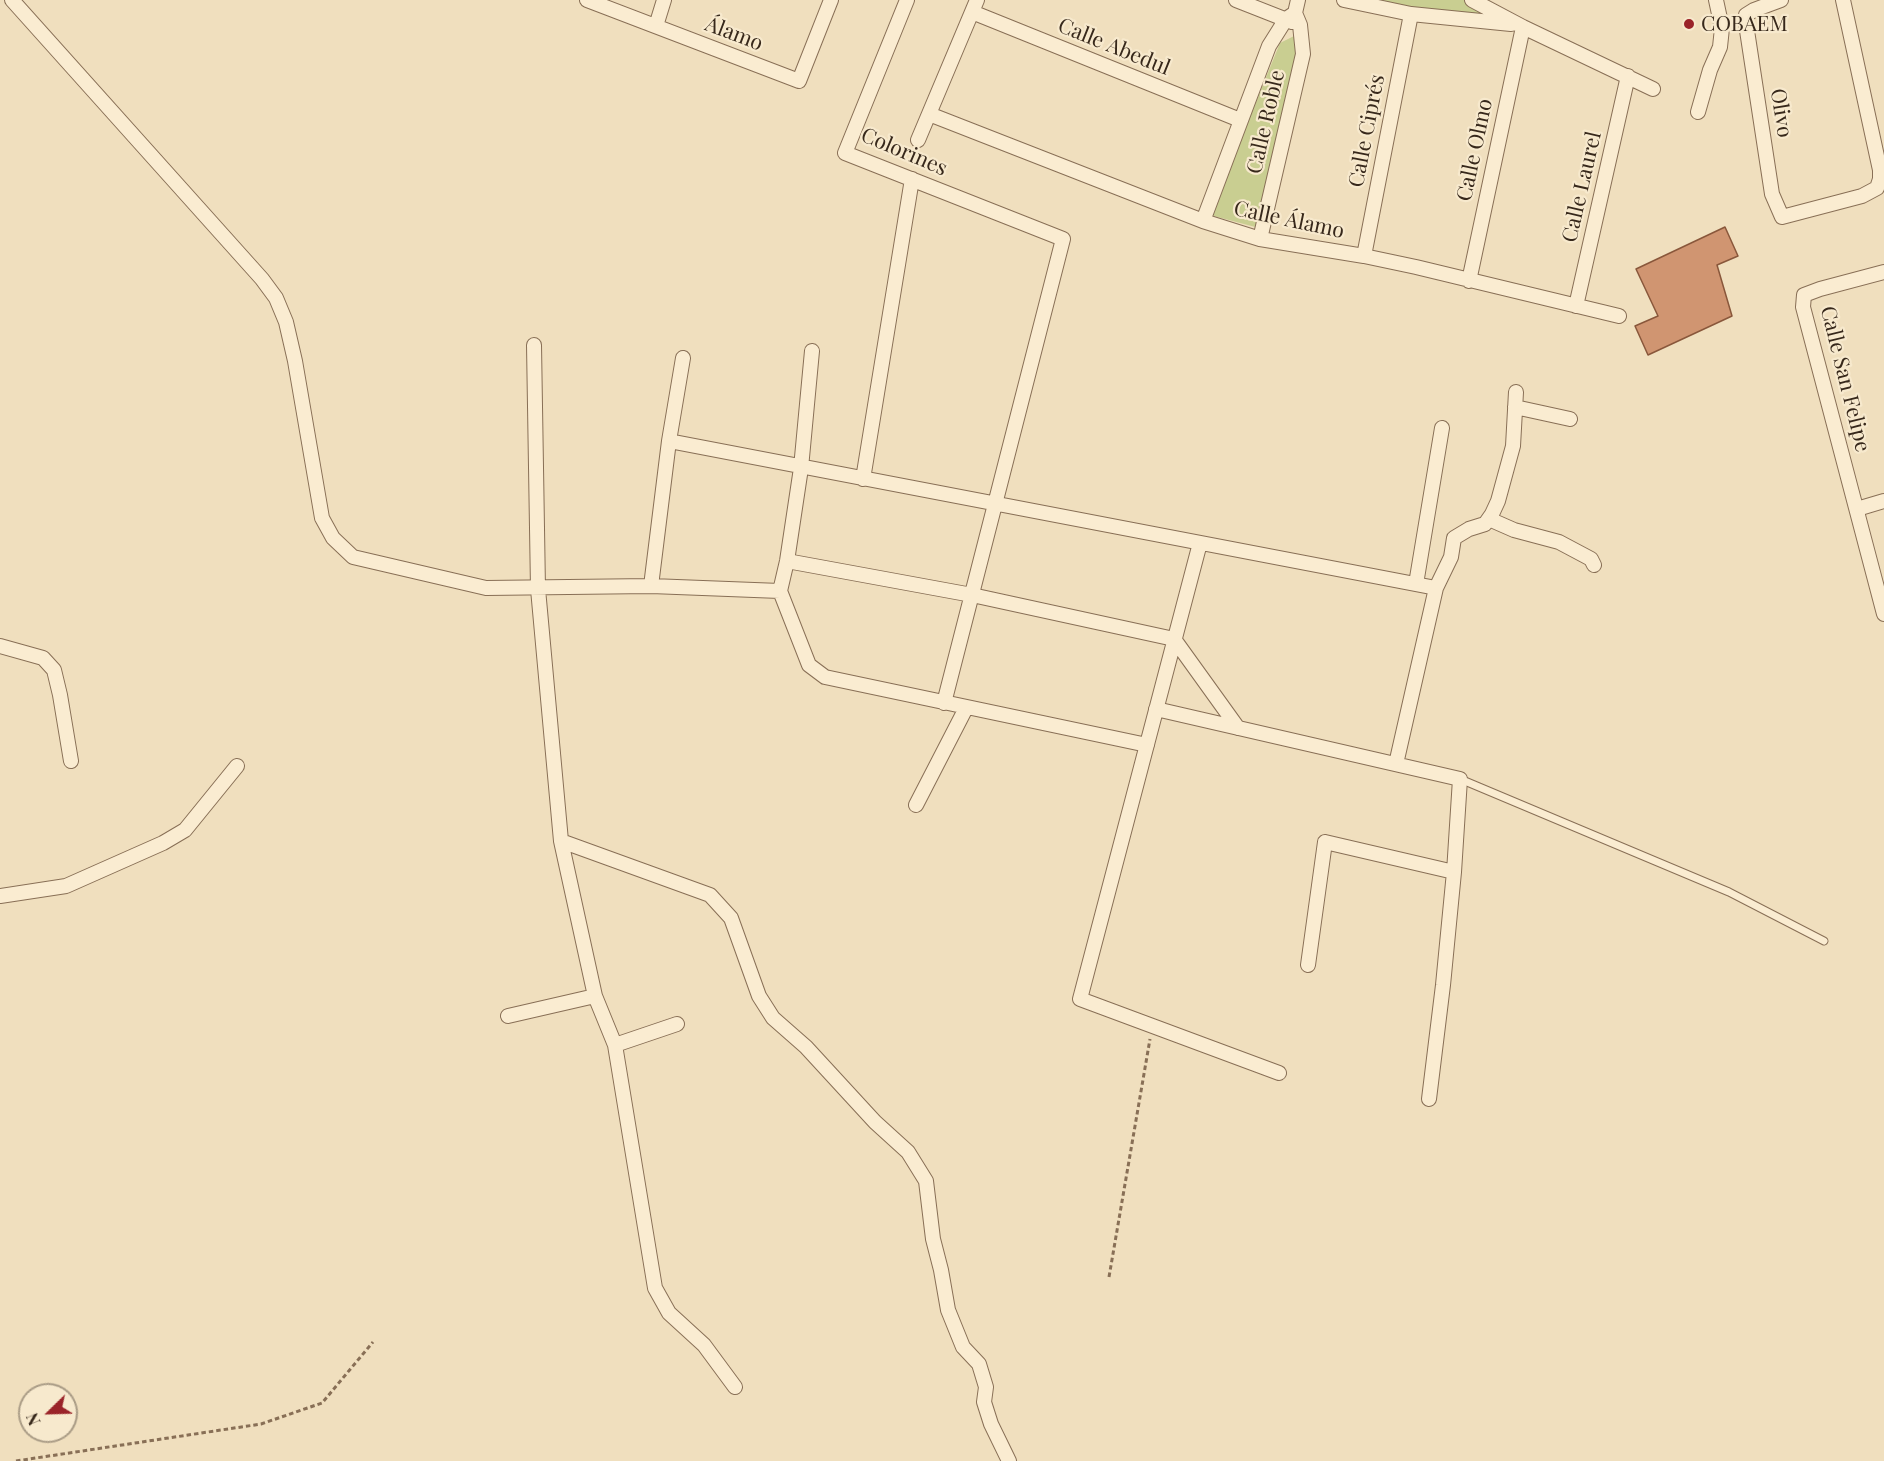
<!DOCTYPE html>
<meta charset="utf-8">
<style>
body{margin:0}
#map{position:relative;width:1884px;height:1461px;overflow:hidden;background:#f0dfbe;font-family:"Playfair Display",serif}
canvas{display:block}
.north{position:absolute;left:18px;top:1383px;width:60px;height:60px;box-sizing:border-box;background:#f7e9cd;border:2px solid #aa9c86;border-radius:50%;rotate:247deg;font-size:16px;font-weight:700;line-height:24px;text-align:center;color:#37281b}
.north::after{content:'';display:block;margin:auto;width:21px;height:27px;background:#9a2329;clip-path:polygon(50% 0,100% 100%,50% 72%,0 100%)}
</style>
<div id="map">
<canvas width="1884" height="1461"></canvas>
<div class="north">N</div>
</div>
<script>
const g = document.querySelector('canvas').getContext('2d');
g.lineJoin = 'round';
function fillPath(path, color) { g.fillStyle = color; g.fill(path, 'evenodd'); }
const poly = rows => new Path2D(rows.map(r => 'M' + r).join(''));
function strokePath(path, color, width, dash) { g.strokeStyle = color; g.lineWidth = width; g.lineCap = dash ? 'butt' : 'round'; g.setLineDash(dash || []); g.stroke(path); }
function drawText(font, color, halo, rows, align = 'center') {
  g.font = font + ' "Playfair Display",serif'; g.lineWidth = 4.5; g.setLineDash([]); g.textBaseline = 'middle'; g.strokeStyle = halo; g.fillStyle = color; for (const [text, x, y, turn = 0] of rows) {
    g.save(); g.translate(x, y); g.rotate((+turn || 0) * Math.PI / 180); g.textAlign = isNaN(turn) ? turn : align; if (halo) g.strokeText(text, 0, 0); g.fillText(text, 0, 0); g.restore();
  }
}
const green = poly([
 [1367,0,1464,0,1502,19,1403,10],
 [1294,36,1298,54,1259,228,1210,215,1280,43]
]);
const building = poly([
 [1725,227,1738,256,1717,265,1732,316,1648,355,1635,326,1658,316,1636,269,1725,227]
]);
const path = poly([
 [1109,1277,1150,1039],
 [16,1461,261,1424,322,1403,373,1342]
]);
const service = poly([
 [1460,779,1729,892,1824,941]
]);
const minor = poly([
 [12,0,262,279,276,298,286,322,295,361,322,518,333,538,353,557,486,588,651,586,780,591],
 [587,0,799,81,831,0],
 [907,0,845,153,1063,239,944,703],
 [1236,0,1292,22],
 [1344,0,1411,14,1511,24],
 [1472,0,1523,27,1653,89],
 [1781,0,1754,10,1746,15,1746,24,1772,194,1782,217,1862,196,1877,188,1880,179,1880,170,1843,0],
 [972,12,1240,120],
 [656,26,664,0],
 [1698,112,1710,70,1720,47,1722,28,1716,0],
 [929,114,1203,221,1260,239,1364,256,1416,267,1619,316],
 [918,140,977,0],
 [1203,221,1269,46,1286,19,1295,13],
 [1260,239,1303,54,1300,25,1295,13,1298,0],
 [1364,256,1411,14],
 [1884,272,1820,289,1804,295,1803,307,1884,614],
 [1469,281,1523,27],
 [1576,306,1628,76],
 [534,345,538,589,561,841,595,996,615,1045,655,1288,669,1313,704,1345,735,1387],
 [812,351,801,468,787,561,780,591,809,665,825,677,1147,745],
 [1515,407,1570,419],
 [669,441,1436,588],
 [863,479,912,179],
 [1857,509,1884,501],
 [1489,519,1514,530,1559,542,1591,559,1594,565],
 [1200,543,1080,999,1279,1073],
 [787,561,972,595,1174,639,1238,728],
 [1416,584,1442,428],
 [651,586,669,441,683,358],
 [0,646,43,658,54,670,60,695,71,761],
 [1156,709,1460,779,1454,872,1443,985,1429,1099],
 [1396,764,1436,588,1451,557,1454,538,1469,529,1485,524,1492,514,1498,501,1513,446,1516,392],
 [916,805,966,708],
 [561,841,710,895,731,918,759,996,773,1018,806,1047,875,1122,908,1152,926,1181,933,1239,941,1270,948,1310,963,1347,979,1364,986,1387,984,1402,991,1424,1009,1461],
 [0,896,66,886,163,843,185,830,237,766],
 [1308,965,1325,842,1454,872],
 [508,1016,595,996],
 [615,1045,677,1024]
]);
const markers = [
 [1689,24,6,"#9a2329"]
];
const poiNames = [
 ["COBAEM",1701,24]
];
const streetNames = [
 ["Álamo",734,34,21],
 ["Calle Abedul",1114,47,22],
 ["Olivo",1781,113,81],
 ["Calle Roble",1266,122,-77],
 ["Calle Ciprés",1367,131,-79],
 ["Calle Olmo",1475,150,-78],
 ["Colorines",904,152,23],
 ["Calle Laurel",1582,187,-77],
 ["Calle Álamo",1289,220,12],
 ["Calle San Felipe",1845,379,76]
];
fillPath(green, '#c9ce91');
fillPath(building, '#d09571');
strokePath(building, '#89573b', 1.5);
strokePath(service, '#886f56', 9);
strokePath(minor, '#886f56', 16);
strokePath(path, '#886f56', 3, [4.5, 3]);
strokePath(service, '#faecd1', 7);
strokePath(minor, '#faecd1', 14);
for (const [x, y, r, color] of markers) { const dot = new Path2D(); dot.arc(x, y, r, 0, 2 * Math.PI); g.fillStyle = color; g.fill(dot); strokePath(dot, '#f7e9cd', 2); }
drawText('21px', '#37281b', '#f7e9cd', poiNames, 'left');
drawText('21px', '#37281b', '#f7e9cd', streetNames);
</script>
